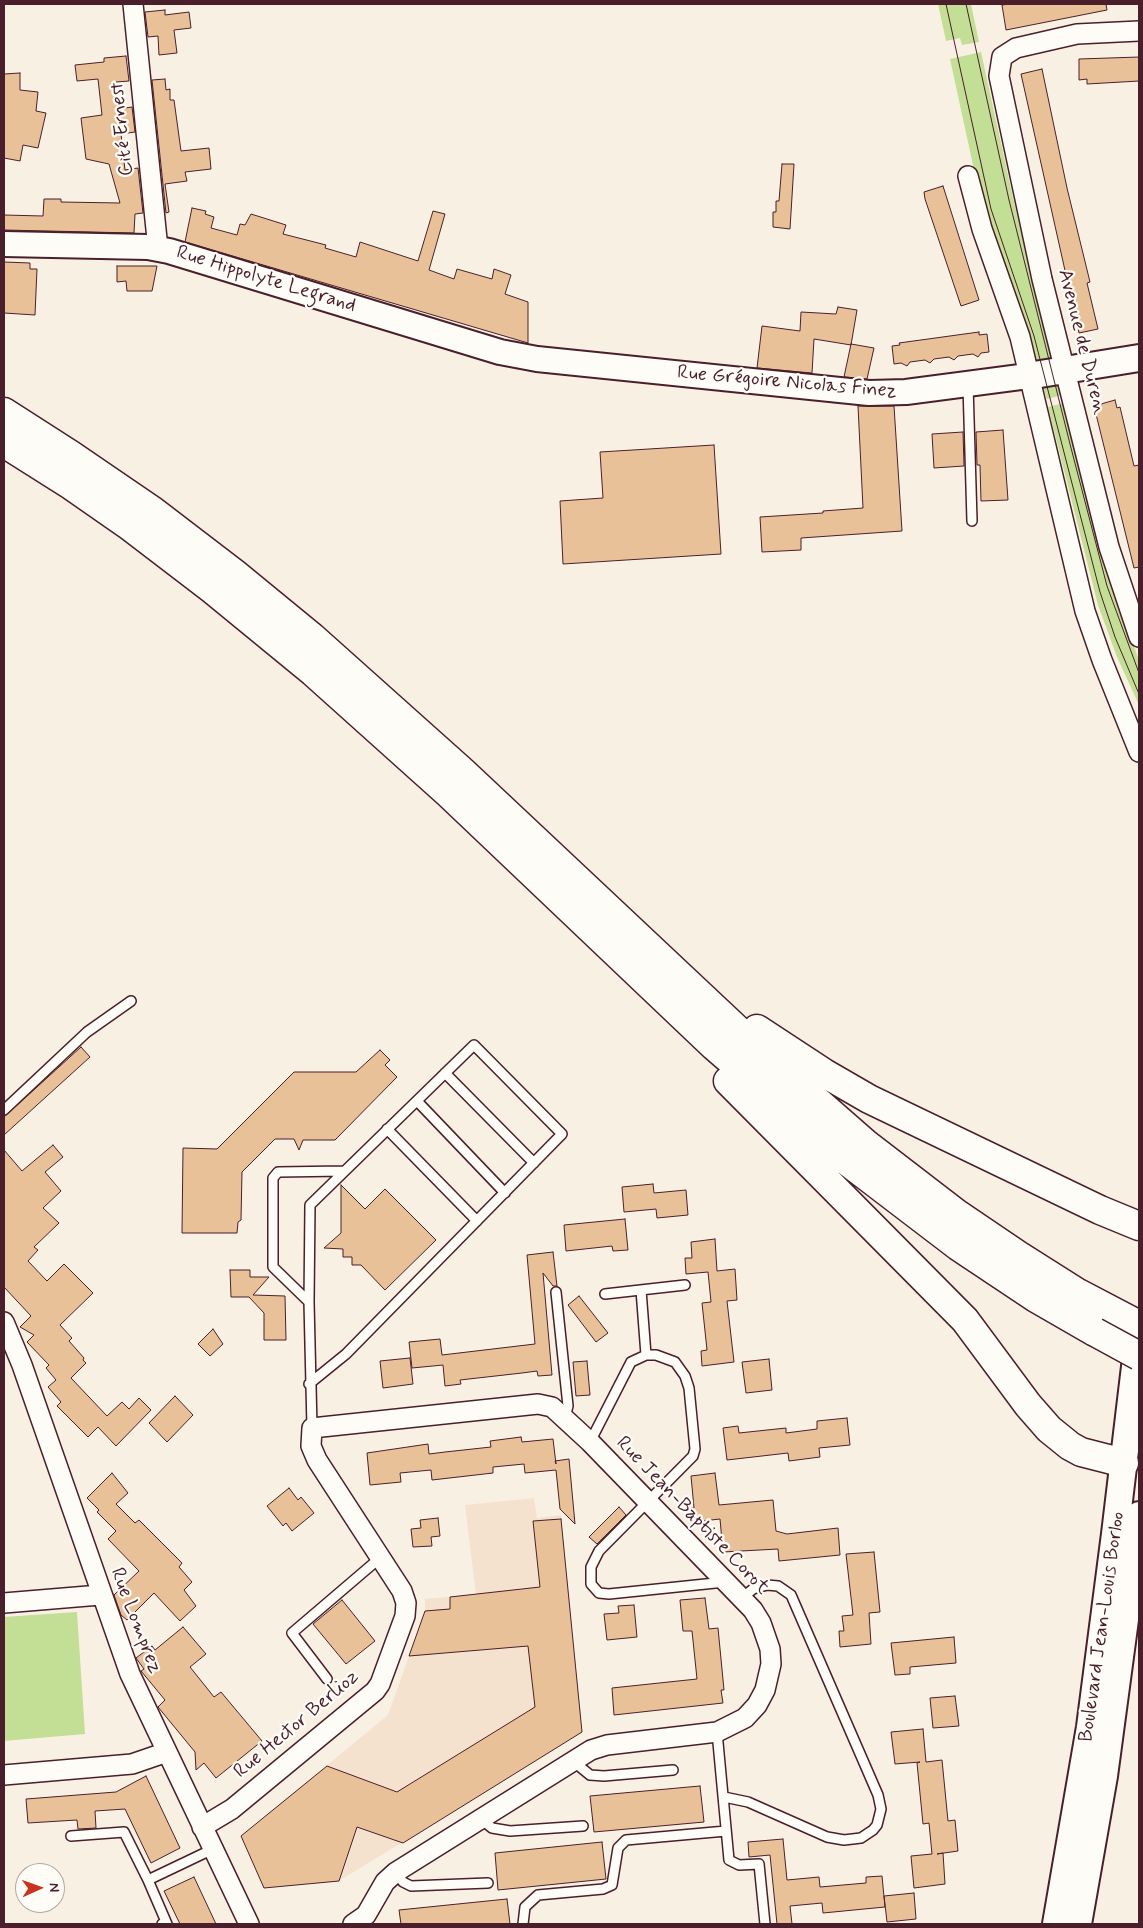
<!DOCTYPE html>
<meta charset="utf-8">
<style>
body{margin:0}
#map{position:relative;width:1143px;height:1928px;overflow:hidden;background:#f9f0e4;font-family:Mynerve,sans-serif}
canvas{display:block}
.frame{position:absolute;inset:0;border:5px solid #4a1f2b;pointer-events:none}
.north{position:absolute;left:15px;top:1863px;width:50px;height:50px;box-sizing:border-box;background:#fdfcf7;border:1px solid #b5a4a5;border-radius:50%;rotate:88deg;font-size:14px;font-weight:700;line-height:20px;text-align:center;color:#4a1f2b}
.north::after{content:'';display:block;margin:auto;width:18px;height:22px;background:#c8321e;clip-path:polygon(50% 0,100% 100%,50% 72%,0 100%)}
</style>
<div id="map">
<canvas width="1143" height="1928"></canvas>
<div class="frame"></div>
<div class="north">N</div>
</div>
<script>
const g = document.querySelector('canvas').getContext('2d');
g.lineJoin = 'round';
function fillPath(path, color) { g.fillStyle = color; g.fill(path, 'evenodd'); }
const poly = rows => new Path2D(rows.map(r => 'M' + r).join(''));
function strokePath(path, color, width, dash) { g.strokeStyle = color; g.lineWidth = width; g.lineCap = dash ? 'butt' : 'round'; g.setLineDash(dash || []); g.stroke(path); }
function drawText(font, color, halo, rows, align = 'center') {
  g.font = font + ' Mynerve,sans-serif'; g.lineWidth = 4.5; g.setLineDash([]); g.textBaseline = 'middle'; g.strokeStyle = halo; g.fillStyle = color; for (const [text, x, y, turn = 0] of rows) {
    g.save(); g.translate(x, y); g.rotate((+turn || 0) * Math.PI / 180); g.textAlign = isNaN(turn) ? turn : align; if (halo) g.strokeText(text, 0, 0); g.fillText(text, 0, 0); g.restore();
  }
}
const built = poly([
 [534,1498,537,1518,561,1515,582,1732,339,1881,264,1888,241,1836,388,1715,425,1611,425,1599,476,1594,465,1505]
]);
const green = poly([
 [938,4,971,4,979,42,962,45,960,38,946,41],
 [981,52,1013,198,1055,365,1035,368,981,202,950,59],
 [1058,380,1062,395,1047,399,1041,382],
 [1064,403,1106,565,1139,661,1139,705,1117,657,1098,605,1048,407],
 [77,1612,85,1734,4,1741,4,1617]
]);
const building = poly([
 [1010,4,1106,4,1107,10,1006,30,1002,5,1010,4],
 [165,10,165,15,189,12,191,28,174,30,177,53,159,55,158,36,148,37,145,12,165,10],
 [126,56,129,81,116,82,118,109,132,107,135,132,121,134,125,170,138,168,143,213,135,214,134,233,4,230,4,215,43,216,44,199,61,199,61,202,120,203,109,164,86,159,81,118,102,115,98,79,77,81,75,65,104,62,104,58,126,56],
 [1139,57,1139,81,1087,84,1087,79,1079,80,1079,59,1139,57],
 [1042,69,1067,188,1090,282,1087,283,1098,329,1079,333,1021,74,1042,69],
 [20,73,20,90,38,92,36,111,46,113,38,148,23,145,20,161,4,158,4,74,20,73],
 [165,79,166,90,170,89,170,100,174,100,181,151,209,148,211,169,185,172,187,181,165,184,169,212,166,213,152,80,165,79],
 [782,164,794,164,790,229,773,227,773,212,776,212,776,201,779,201,782,164],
 [943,186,979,300,961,306,925,199,924,192,943,186],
 [192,208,206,211,205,214,214,217,211,228,237,235,240,224,245,225,251,214,286,225,283,234,326,245,325,248,356,257,360,242,418,261,433,211,445,214,429,270,454,279,457,269,492,279,494,269,511,275,505,294,528,302,528,343,185,242,192,208],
 [4,262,30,263,30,269,37,269,35,315,4,313,4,262],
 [117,266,157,266,152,291,127,291,126,281,117,282,117,266],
 [838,307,857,310,851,345,814,339,812,373,757,368,762,326,800,331,801,312,836,314,838,307],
 [979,332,979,335,987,334,989,352,981,353,978,357,973,354,958,356,954,360,949,357,934,359,930,363,925,360,910,362,907,366,901,363,894,364,892,346,900,345,899,343,979,332],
 [851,344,874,348,867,379,844,377,851,344],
 [1115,400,1117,408,1120,407,1134,466,1139,465,1139,567,1134,568,1094,406,1115,400],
 [858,406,894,406,902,531,801,538,801,550,762,552,760,517,823,513,823,511,863,508,858,406],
 [1003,430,1008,500,981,501,980,465,977,465,976,432,1003,430],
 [963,432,964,466,934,468,932,434,963,432],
 [714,445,721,554,563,564,560,501,603,498,600,452,714,445],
 [81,1047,90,1057,4,1135,4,1117,81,1047],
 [380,1050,390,1060,385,1065,397,1077,335,1140,303,1140,299,1150,294,1139,275,1139,242,1172,241,1220,238,1222,237,1233,182,1233,183,1148,217,1149,294,1072,356,1072,380,1050],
 [53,1145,63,1157,45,1172,61,1191,43,1208,59,1223,34,1247,38,1250,28,1261,47,1281,64,1264,93,1293,60,1325,72,1338,69,1341,84,1358,83,1360,86,1363,71,1378,107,1416,122,1402,129,1409,139,1398,151,1410,116,1446,98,1427,88,1437,57,1406,61,1402,48,1387,56,1380,46,1368,49,1365,27,1342,34,1335,20,1327,31,1316,4,1287,4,1150,22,1171,53,1145],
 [653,1184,654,1193,686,1190,688,1215,657,1218,656,1209,624,1212,622,1187,653,1184],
 [341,1185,365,1209,385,1189,436,1240,385,1290,361,1265,352,1265,352,1257,343,1257,343,1249,324,1248,341,1233,341,1185],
 [625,1219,628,1250,613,1251,612,1246,566,1251,564,1225,625,1219],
 [715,1239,717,1271,735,1269,737,1300,727,1301,734,1362,702,1366,701,1351,707,1350,702,1303,711,1302,708,1272,686,1274,685,1258,692,1258,691,1242,715,1239],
 [553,1252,557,1286,553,1286,543,1273,552,1375,538,1376,537,1371,522,1373,460,1380,461,1384,445,1386,443,1365,412,1368,409,1342,440,1339,442,1355,535,1344,527,1255,553,1252],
 [230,1270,250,1270,250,1277,269,1277,253,1295,285,1296,286,1340,264,1340,264,1313,249,1297,231,1297,230,1270],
 [579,1296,608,1333,596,1342,568,1305,579,1296],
 [213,1329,223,1344,210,1356,198,1344,213,1329],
 [410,1358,413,1384,383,1388,380,1361,410,1358],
 [769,1359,772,1390,746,1393,742,1362,769,1359],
 [587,1361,590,1395,576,1396,573,1362,587,1361],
 [175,1396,193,1415,167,1442,149,1423,175,1396],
 [847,1418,850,1445,819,1448,820,1457,789,1461,788,1453,727,1460,723,1428,738,1426,739,1433,786,1428,786,1433,817,1429,817,1421,847,1418],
 [521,1437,522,1442,553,1439,556,1464,555,1461,569,1459,575,1524,560,1509,556,1470,525,1473,524,1464,493,1467,493,1473,432,1480,431,1470,400,1473,401,1482,370,1485,367,1453,428,1444,429,1454,445,1452,491,1447,490,1441,521,1437],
 [112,1473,128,1493,116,1504,135,1523,139,1520,182,1563,179,1567,192,1582,184,1590,196,1606,180,1621,154,1593,127,1620,121,1615,114,1595,139,1571,108,1539,116,1531,97,1512,99,1510,87,1498,112,1473],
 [715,1473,719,1505,773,1500,776,1531,787,1534,838,1528,840,1555,779,1561,778,1549,723,1552,720,1519,693,1522,691,1508,694,1508,691,1476,715,1473],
 [289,1488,298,1500,301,1497,314,1513,292,1531,286,1523,283,1526,267,1506,289,1488],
 [619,1507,626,1515,597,1544,589,1537,619,1507],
 [438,1518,440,1536,431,1537,432,1546,413,1547,411,1529,421,1528,420,1520,438,1518],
 [561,1519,582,1732,403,1843,357,1827,339,1881,264,1888,241,1836,327,1766,397,1792,535,1707,528,1646,409,1656,425,1611,450,1609,450,1597,540,1587,533,1521,561,1519],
 [874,1552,880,1612,869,1613,871,1644,840,1647,839,1631,844,1631,842,1616,853,1615,846,1554,874,1552],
 [705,1598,709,1629,718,1628,724,1690,721,1690,723,1703,614,1715,612,1688,697,1679,692,1631,683,1631,680,1600,705,1598],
 [342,1600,375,1641,346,1664,313,1624,342,1600],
 [634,1605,637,1637,607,1640,604,1614,619,1613,618,1606,634,1605],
 [183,1627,206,1654,190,1667,214,1697,221,1692,262,1741,216,1778,204,1763,196,1770,195,1752,158,1707,165,1700,141,1671,144,1669,136,1658,152,1646,155,1650,183,1627],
 [954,1637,956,1663,910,1667,910,1674,895,1675,891,1643,954,1637],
 [955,1696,959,1726,933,1728,930,1698,955,1696],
 [923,1729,926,1762,942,1760,948,1821,955,1820,958,1851,937,1854,943,1853,945,1884,914,1888,911,1856,932,1854,929,1823,923,1824,917,1763,920,1762,895,1764,891,1732,923,1729],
 [146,1776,180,1848,151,1863,125,1809,95,1811,96,1828,78,1829,77,1820,28,1823,26,1799,116,1792,146,1776],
 [700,1786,704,1822,594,1832,590,1796,700,1786],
 [783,1839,787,1880,819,1877,820,1887,866,1883,866,1877,882,1876,885,1907,823,1913,822,1903,790,1906,792,1924,777,1924,770,1855,749,1857,748,1842,783,1839],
 [602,1842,606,1879,498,1890,495,1853,602,1842],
 [194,1877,216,1924,180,1924,164,1891,194,1877],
 [914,1893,916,1919,887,1922,884,1896,914,1893],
 [507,1899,510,1924,401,1924,399,1910,507,1899]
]);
const service = poly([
 [968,385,972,521],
 [445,1073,534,1163],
 [417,1101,505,1193],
 [4,1110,87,1032,131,1001],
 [387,1129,477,1221],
 [641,1290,646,1355],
 [556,1292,568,1406,565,1417],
 [605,1294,685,1285],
 [309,1384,346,1354,562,1134,474,1045,310,1205,309,1302],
 [312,1428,309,1302,273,1267,273,1178,278,1172,344,1171],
 [590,1442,631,1362,646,1355,656,1355,675,1362,685,1376,689,1388,695,1449,693,1456,599,1551,591,1567,591,1584,599,1593,609,1594,725,1582],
 [327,1679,292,1633,381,1557],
 [717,1732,729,1860,739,1865,759,1864,765,1924],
 [573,1761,590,1775,604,1776,673,1770],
 [724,1797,748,1802,827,1837,844,1840,861,1838,873,1830,877,1825,881,1809,878,1795,791,1595,778,1586,767,1585,753,1589,742,1598],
 [481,1819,492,1828,510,1831,583,1826],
 [71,1836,124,1832,148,1880,167,1924,162,1924],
 [396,1872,403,1882,411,1886,488,1883],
 [148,1880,213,1849],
 [523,1924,525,1907,538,1895,603,1889,612,1885,618,1848,626,1840,726,1831]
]);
const minor = poly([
 [133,4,158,249],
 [1139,31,1077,34,1016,48,1002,57,999,76,1042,279,1109,547,1139,637],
 [968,176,982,229,1020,337,1085,611,1102,660,1139,752],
 [4,1322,22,1365,130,1674,249,1924],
 [4,1603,100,1595],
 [4,1775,132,1764,167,1752],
 [202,1827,232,1809,375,1691,380,1684,405,1616,406,1603,402,1591,317,1460,311,1446,312,1428,538,1404,552,1407,590,1442,753,1610,761,1623,770,1649,771,1664,765,1690,757,1705,745,1718,717,1732,607,1745,591,1750,396,1872,385,1882,366,1915,353,1924]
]);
const tertiary = poly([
 [4,244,148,247,169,251,500,352,537,359,869,393,906,392,1028,376]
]);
const secondary = poly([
 [1028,376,1139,358],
 [1056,1924,1090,1727,1115,1534,1139,1333],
 [1078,1924,1104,1776,1139,1515]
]);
const motorway = poly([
 [4,412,71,455,153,511,234,573,312,637,463,772,761,1052,865,1143,956,1213,1018,1255,1078,1293,1139,1325],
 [4,443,72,486,128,525,213,590,313,672,449,794,714,1046,844,1159,958,1246,1036,1298,1095,1332],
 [757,1029,824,1073,869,1099,1100,1210,1139,1226],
 [728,1081,965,1320,1028,1405,1049,1429,1070,1446,1081,1452,1124,1463]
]);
const tram = poly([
 [946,4,991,209,1034,336,1100,592,1115,637,1139,694],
 [966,4,1009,200,1071,448,1107,586,1139,673]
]);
const motorwayBridge = poly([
 [1095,1332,1139,1356]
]);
const streetNames = [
 ["Cité Ernest",123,129,-96],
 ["Rue Hippolyte Legrand",266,280,17],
 ["Avenue de Duren",1081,342,76],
 ["Rue Grégoire Nicolas Finez",787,383,5],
 ["Rue Jean-Baptiste Corot",692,1516,46],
 ["Rue Lomprez",135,1621,69],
 ["Boulevard Jean-Louis Borloo",1103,1627,-82],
 ["Rue Hector Berlioz",297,1725,-40]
];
fillPath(built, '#f4e2ce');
fillPath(green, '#c3de95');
fillPath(building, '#e9c199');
strokePath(building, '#4a1f2b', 1);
strokePath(service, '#4a1f2b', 12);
strokePath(minor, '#4a1f2b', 22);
strokePath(tertiary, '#4a1f2b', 28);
strokePath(secondary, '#4a1f2b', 30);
strokePath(motorway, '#4a1f2b', 31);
strokePath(service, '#fdfcf7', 9);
strokePath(minor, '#fdfcf7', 19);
strokePath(tertiary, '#fdfcf7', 24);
strokePath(secondary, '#fdfcf7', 26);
strokePath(motorway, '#fdfcf7', 28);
strokePath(tram, '#4a1f2b', 1);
strokePath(motorwayBridge, '#4a1f2b', 31, []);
strokePath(motorwayBridge, '#fdfcf7', 28);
drawText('20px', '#4a1f2b', '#fdfcf7', streetNames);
</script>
